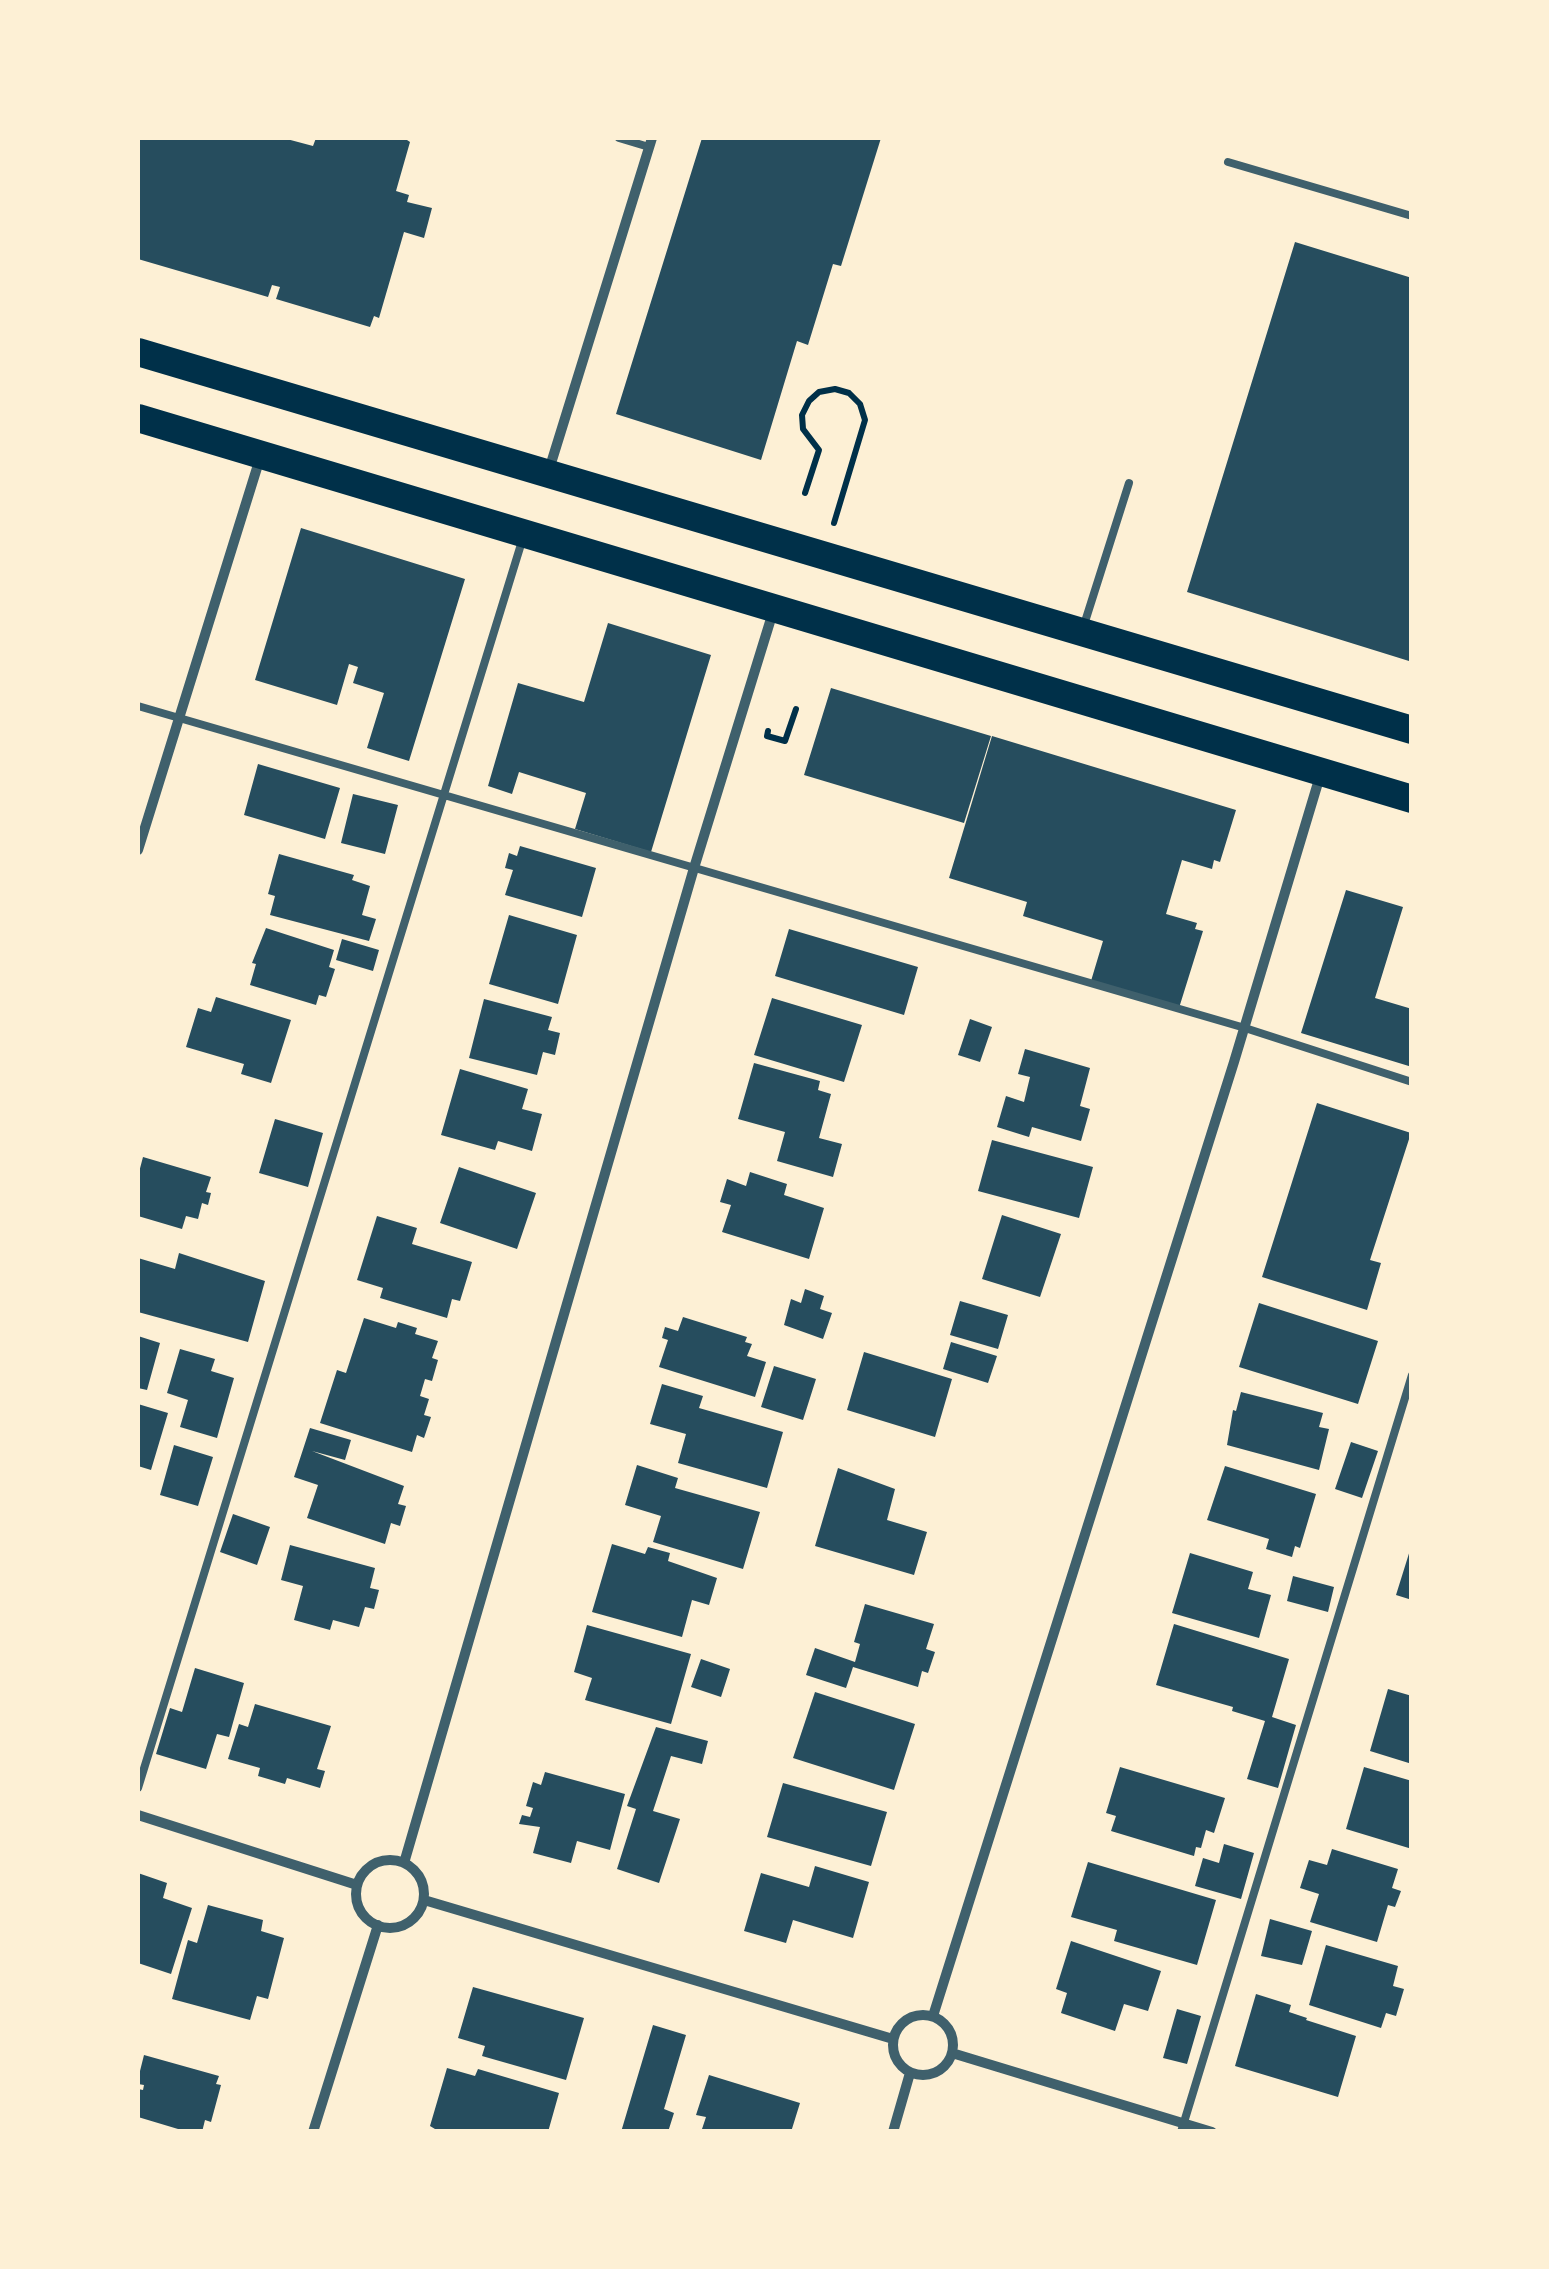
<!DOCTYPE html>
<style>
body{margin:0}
#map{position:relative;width:1549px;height:2269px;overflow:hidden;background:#fdf0d5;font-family:"Fira Sans",sans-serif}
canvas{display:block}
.frame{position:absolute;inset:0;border:140px solid #fdf0d5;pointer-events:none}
</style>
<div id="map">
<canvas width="1549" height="2269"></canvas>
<div class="frame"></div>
</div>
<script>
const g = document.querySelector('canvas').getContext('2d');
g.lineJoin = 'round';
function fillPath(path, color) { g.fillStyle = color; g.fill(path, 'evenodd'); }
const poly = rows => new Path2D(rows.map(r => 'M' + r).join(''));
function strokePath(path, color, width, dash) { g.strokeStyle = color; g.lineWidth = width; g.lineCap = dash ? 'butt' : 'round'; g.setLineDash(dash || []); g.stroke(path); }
const building = poly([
 [139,138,283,138,313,146,316,138,404,138,410,142,396,191,409,195,407,202,432,208,424,238,404,232,379,318,374,316,370,327,276,299,280,287,272,285,268,297,138,259],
 [702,138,881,138,841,266,833,264,808,345,797,341,761,460,616,414],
 [1295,242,1412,278,1409,661,1187,592],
 [301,528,465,579,409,761,367,748,384,693,353,683,358,667,349,664,337,705,255,680],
 [608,623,711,655,651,852,575,829,586,793,519,772,512,794,488,786,518,683,584,702],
 [831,688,991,736,964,823,804,775],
 [992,736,1236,810,1220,862,1214,860,1212,869,1182,860,1166,914,1197,923,1195,929,1203,931,1179,1008,1091,981,1103,941,1023,916,1027,902,949,878],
 [258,764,340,788,325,839,244,815],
 [353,794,398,805,385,854,341,843],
 [520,846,596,868,582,917,505,895,513,870,505,868,509,853,517,856],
 [279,854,354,875,352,880,370,886,362,915,376,919,369,941,270,915,275,896,268,894],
 [1346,890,1403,907,1375,998,1412,1009,1412,1067,1301,1033],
 [509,915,577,935,558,1004,489,984],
 [266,928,334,950,329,967,335,969,326,997,319,995,316,1005,250,985,256,964,252,963],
 [789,929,918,967,904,1015,775,976],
 [342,939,379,950,373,971,336,960],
 [216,997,291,1020,271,1083,241,1074,244,1064,186,1047,198,1008,211,1012],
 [772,998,862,1025,844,1082,754,1055],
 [484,999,552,1017,548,1030,560,1033,555,1055,543,1052,537,1075,469,1058],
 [970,1019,992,1027,980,1062,958,1055],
 [1025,1049,1090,1068,1080,1106,1090,1109,1081,1141,1032,1127,1029,1137,997,1127,1006,1096,1024,1102,1030,1077,1018,1074],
 [754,1063,820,1081,818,1090,831,1094,819,1138,842,1144,833,1177,777,1161,785,1132,738,1119],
 [460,1069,528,1089,522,1109,542,1114,532,1151,498,1141,495,1150,441,1135],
 [1317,1103,1411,1133,1370,1260,1381,1263,1367,1310,1262,1277],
 [275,1119,323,1133,308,1187,259,1173],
 [992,1140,1093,1167,1079,1218,978,1191],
 [143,1157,211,1177,206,1192,211,1193,208,1205,202,1203,198,1219,186,1216,182,1229,138,1216,138,1176],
 [459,1167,536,1193,517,1249,440,1223],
 [750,1172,787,1184,784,1195,824,1208,809,1259,722,1232,731,1205,720,1202,727,1179,746,1186],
 [1002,1215,1061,1234,1040,1297,982,1279],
 [377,1216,417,1228,412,1244,472,1262,460,1301,452,1299,447,1318,380,1298,383,1288,357,1280],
 [179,1253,265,1281,248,1342,138,1312,138,1258,175,1269],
 [805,1289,824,1296,820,1309,832,1313,823,1339,784,1325,791,1299,801,1303],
 [960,1301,1008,1315,998,1349,950,1335],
 [1259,1303,1378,1341,1358,1404,1239,1367],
 [683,1317,747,1337,745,1342,752,1344,747,1356,766,1362,755,1397,659,1367,668,1340,662,1338,665,1327,678,1331],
 [364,1318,396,1328,398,1322,417,1328,415,1334,438,1341,432,1358,438,1360,432,1381,425,1379,420,1396,429,1399,424,1415,431,1417,424,1438,417,1435,412,1452,320,1423,337,1370,346,1373],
 [138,1336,160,1343,147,1390,138,1388],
 [951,1342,997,1356,988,1383,943,1369],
 [180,1349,215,1359,211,1371,234,1378,217,1438,180,1427,188,1400,167,1393],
 [864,1352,952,1379,935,1437,847,1410],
 [774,1366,816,1379,803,1420,761,1407],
 [662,1384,703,1396,699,1408,783,1432,767,1488,678,1463,686,1434,650,1424],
 [1241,1392,1323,1413,1319,1427,1329,1429,1319,1470,1227,1445,1233,1410,1236,1411],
 [138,1404,168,1413,151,1470,138,1466],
 [310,1428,351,1440,345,1460,312,1451,404,1486,398,1504,406,1506,400,1526,391,1523,385,1544,307,1518,318,1485,294,1477],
 [1351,1442,1378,1451,1362,1498,1335,1489],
 [174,1445,213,1457,198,1506,160,1495],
 [637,1465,678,1478,675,1488,760,1512,743,1569,653,1542,661,1516,625,1505],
 [1225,1466,1316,1494,1300,1548,1295,1546,1292,1557,1266,1549,1269,1539,1207,1520],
 [838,1468,895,1489,887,1520,927,1532,914,1575,815,1546],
 [233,1514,270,1527,257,1565,220,1552],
 [612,1544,645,1554,648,1547,670,1553,668,1561,717,1578,709,1605,692,1600,682,1637,592,1612],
 [290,1545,375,1568,370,1588,379,1590,374,1609,365,1607,359,1627,333,1620,330,1630,294,1620,303,1586,281,1580],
 [1411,1547,1412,1547,1412,1600,1396,1595],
 [1190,1553,1253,1572,1248,1589,1271,1595,1259,1638,1172,1613],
 [1293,1576,1334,1587,1328,1612,1287,1601],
 [865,1604,934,1624,926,1649,935,1652,928,1673,922,1671,918,1687,853,1667,846,1688,806,1675,815,1648,855,1662,860,1644,854,1642],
 [1174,1624,1289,1659,1272,1717,1296,1725,1278,1788,1247,1779,1265,1721,1232,1711,1233,1707,1156,1685],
 [587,1625,691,1654,671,1724,585,1700,592,1678,574,1672],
 [701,1659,730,1669,721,1697,691,1687],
 [195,1668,244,1683,229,1737,217,1734,206,1769,156,1754,170,1708,182,1712],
 [1388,1689,1412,1696,1412,1764,1370,1751],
 [815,1692,915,1724,894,1790,793,1758],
 [255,1704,331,1726,317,1769,325,1771,320,1788,287,1778,285,1784,258,1776,260,1768,228,1759,239,1724,248,1727],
 [656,1727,708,1741,702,1764,671,1756,653,1811,680,1819,659,1883,617,1869,636,1809,627,1806],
 [1120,1767,1225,1798,1214,1833,1206,1830,1201,1848,1196,1847,1194,1856,1111,1831,1116,1816,1106,1813],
 [1364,1767,1412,1781,1412,1849,1346,1829],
 [545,1772,625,1794,610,1850,577,1841,571,1863,533,1853,540,1827,519,1824,522,1815,530,1817,533,1808,526,1806,533,1782,541,1785],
 [783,1783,887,1812,871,1866,767,1837],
 [1224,1844,1254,1853,1241,1899,1195,1886,1203,1858,1219,1863],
 [1332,1849,1398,1869,1392,1888,1401,1891,1395,1907,1388,1905,1377,1942,1310,1922,1319,1894,1300,1888,1309,1860,1327,1865],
 [1088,1862,1216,1900,1197,1965,1114,1941,1117,1930,1071,1917],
 [815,1866,869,1882,853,1938,793,1920,786,1943,744,1931,761,1873,809,1887],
 [138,1873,167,1883,163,1898,192,1908,171,1974,138,1963],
 [208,1905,263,1920,261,1931,284,1938,268,1999,257,1996,250,2020,172,1999,188,1940,197,1943],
 [1270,1919,1312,1931,1302,1965,1261,1956],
 [1071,1941,1161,1971,1148,2011,1124,2004,1115,2031,1061,2013,1067,1993,1056,1989],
 [1326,1945,1398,1966,1393,1986,1404,1989,1396,2016,1386,2013,1381,2028,1309,2005],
 [473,1987,584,2018,566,2080,482,2056,485,2046,458,2038],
 [1256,1994,1291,2005,1289,2012,1307,2018,1306,2020,1356,2036,1338,2097,1235,2066],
 [1177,2009,1201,2016,1187,2064,1163,2058],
 [653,2025,686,2035,664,2109,674,2113,668,2132,621,2132],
 [144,2055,219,2076,216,2084,221,2085,211,2122,205,2120,202,2132,188,2132,138,2117,138,2089,143,2090,144,2085,138,2084,138,2079],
 [447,2068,475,2076,478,2069,559,2093,548,2132,440,2132,430,2126],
 [709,2075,800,2103,791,2132,702,2129,706,2117,696,2115]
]);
const path = poly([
 [805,493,819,450,803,429,802,415,809,401,819,392,835,389,849,393,860,404,865,420,834,523],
 [768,731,767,736,785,741,796,709]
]);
const service = poly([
 [619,138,649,147],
 [1228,162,1412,216],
 [1083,628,1129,483],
 [138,706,1245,1028,1412,1082],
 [138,1788,522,541],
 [1181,2132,1412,1375]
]);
const minor = poly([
 [548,473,652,138],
 [138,850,261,455],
 [138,1815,357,1885],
 '356 1894a34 34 0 1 1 68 0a34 34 0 1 1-68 0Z',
 [404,1863,694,868,773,612],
 [424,1900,893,2039],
 '893 2045a30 30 0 1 1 60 0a30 30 0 1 1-60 0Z',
 [933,2016,1234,1062,1320,776],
 [952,2053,1212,2132],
 [313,2132,378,1925],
 [893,2132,910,2073]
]);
const trunk = poly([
 [138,352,1412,730],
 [138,418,1412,799]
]);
fillPath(building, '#264d5e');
strokePath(path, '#003049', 6);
strokePath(service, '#3f606c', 8);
strokePath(minor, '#3f606c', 10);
strokePath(trunk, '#003049', 28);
</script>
